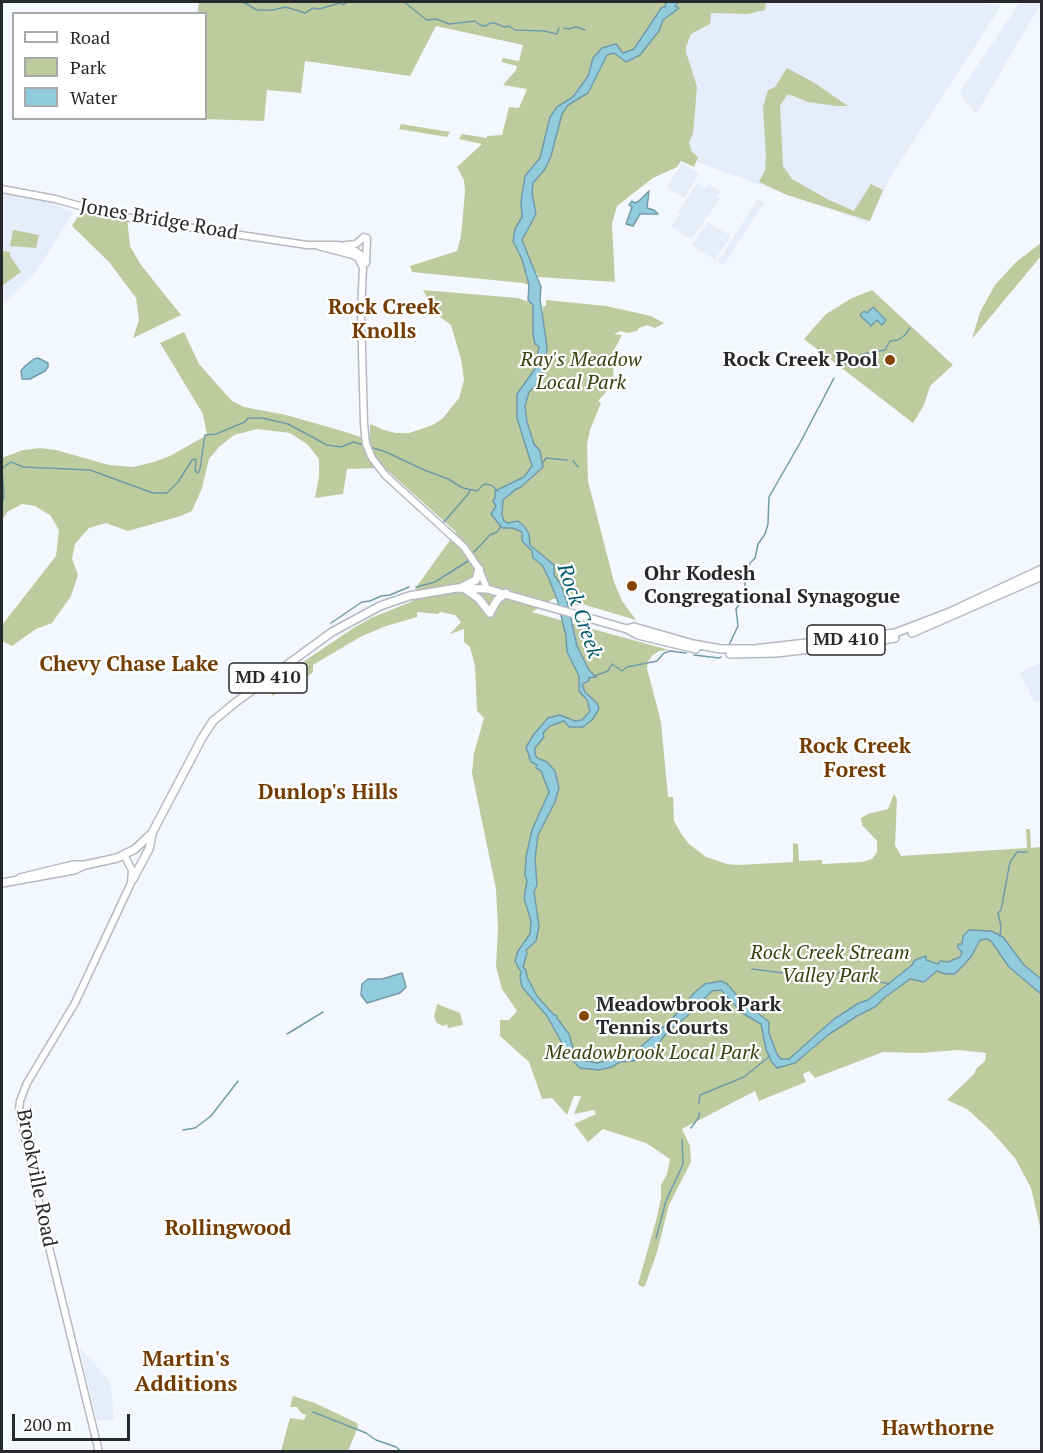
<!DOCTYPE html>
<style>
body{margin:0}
#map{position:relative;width:1043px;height:1453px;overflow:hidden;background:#f4f8fe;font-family:"PT Serif",serif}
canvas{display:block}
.frame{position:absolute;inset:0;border:3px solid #26282b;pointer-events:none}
.legend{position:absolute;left:12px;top:12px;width:195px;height:108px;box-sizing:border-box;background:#fff;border:2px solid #a8a9aa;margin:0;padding:8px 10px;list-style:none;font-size:18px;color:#26282b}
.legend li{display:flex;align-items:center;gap:12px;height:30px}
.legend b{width:30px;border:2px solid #a8a9aa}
.scale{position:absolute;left:12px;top:1414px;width:118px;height:27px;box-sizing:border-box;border:3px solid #26282b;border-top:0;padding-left:8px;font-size:18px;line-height:21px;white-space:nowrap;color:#26282b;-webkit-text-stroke:4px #fff;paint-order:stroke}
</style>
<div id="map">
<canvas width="1043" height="1453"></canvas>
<div class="frame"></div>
<ul class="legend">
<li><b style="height:8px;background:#fff"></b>Road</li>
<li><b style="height:16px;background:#bdcb9f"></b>Park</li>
<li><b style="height:16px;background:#91ccdd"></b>Water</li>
</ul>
<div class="scale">200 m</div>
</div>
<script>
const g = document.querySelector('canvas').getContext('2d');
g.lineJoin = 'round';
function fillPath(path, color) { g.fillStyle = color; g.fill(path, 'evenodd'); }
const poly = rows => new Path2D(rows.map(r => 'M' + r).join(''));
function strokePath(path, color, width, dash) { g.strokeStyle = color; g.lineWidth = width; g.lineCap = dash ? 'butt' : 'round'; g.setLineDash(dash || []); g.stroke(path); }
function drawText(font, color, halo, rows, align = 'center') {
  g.font = font + ' "PT Serif",serif'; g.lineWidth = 4.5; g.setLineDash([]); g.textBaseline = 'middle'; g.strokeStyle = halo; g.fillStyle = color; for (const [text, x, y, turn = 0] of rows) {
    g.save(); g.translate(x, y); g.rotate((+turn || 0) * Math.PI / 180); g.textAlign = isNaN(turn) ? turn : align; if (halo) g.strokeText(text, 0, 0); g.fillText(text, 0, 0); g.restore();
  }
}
const built = poly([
 [759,2,977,2,1001,6,893,173,868,223,707,166,681,154,685,49,701,9],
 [1020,2,1041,2,1041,4,976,114,959,93],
 [682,163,699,174,684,198,667,187],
 [697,183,705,189,709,184,720,192,717,197,720,199,691,240,671,226,679,215,677,213],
 [2,193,44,201,74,212,35,273,14,295,2,303],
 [758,199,764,203,724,265,718,261],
 [708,222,731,236,715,260,692,245],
 [1041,662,1041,702,1034,702,1020,673],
 [79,1347,111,1382,114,1420,97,1421]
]);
const green = poly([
 [199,2,766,2,765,10,748,14,711,13,710,24,691,34,686,47,686,52,697,87,693,133,689,143,692,152,698,157,694,167,681,161,677,167,653,178,617,206,612,224,615,282,538,277,537,273,525,274,529,285,523,283,412,272,410,266,457,251,461,236,465,192,464,180,457,167,482,144,459,139,462,134,487,138,487,136,502,135,509,107,519,108,527,89,503,85,516,70,517,66,501,62,503,58,519,61,523,45,436,26,410,76,305,61,301,93,267,90,264,121,202,119,206,118,206,14,197,14],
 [787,68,813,82,848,106,836,106,808,102,788,94,780,105,783,166,792,179,827,199,854,211,871,184,883,190,870,221,787,195,759,182,765,170,766,157,763,107,768,90,775,87],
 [401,124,450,132,447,137,399,129],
 [83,208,127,218,130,246,141,265,181,315,133,338,139,320,136,298,109,262,72,226],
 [13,230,39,235,36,248,10,246],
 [1041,243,1041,256,972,339,980,312,995,285,1016,262],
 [3,251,10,252,10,256,21,272,2,286],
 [423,290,518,298,532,303,534,314,543,313,543,306,546,306,546,300,606,306,651,316,664,323,655,328,647,325,639,328,637,331,627,333,621,331,614,334,622,335,614,350,613,384,598,401,601,403,590,430,587,444,588,481,614,582,622,601,636,620,582,604,579,606,556,597,557,599,553,599,532,612,578,625,583,624,589,628,669,650,659,651,653,655,648,661,647,668,661,722,668,797,673,797,674,821,682,835,689,844,706,857,727,864,738,865,793,862,793,843,798,844,799,861,822,860,822,864,862,862,872,859,877,852,877,841,862,825,861,818,868,814,888,809,894,794,897,799,895,845,901,856,1027,848,1026,829,1030,829,1031,848,1042,847,1041,1231,1031,1188,1015,1158,990,1130,967,1109,947,1100,974,1074,976,1069,985,1061,986,1053,958,1050,920,1053,883,1052,815,1078,809,1071,803,1074,806,1082,759,1101,755,1091,682,1129,690,1146,691,1162,669,1205,657,1252,645,1286,642,1287,638,1284,657,1217,661,1198,661,1185,667,1174,670,1159,646,1143,603,1129,588,1142,574,1124,596,1114,594,1110,574,1114,581,1096,574,1096,567,1115,552,1098,542,1099,529,1062,500,1036,500,1020,509,1020,517,1011,502,989,496,967,498,928,496,889,472,773,474,753,484,718,477,711,475,666,470,647,464,642,464,629,450,634,461,622,455,615,440,612,438,614,417,612,417,617,386,626,360,637,313,665,313,672,307,677,306,683,291,690,287,682,279,687,273,696,266,687,352,629,371,618,413,601,412,595,417,586,456,532,379,463,370,448,370,424,384,430,396,433,409,433,433,425,443,418,459,398,464,380,461,359,451,325,435,313],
 [872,290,953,365,930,386,924,405,913,423,804,339,826,314,852,298],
 [184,332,199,364,232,401,244,407,286,415,349,433,366,439,379,468,347,469,343,494,315,498,319,476,319,459,307,444,290,433,257,429,234,435,219,447,209,459,202,488,192,511,181,516,128,531,106,523,89,528,75,544,72,559,78,575,71,596,52,623,36,629,12,646,2,641,2,625,56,556,59,530,50,515,35,506,22,504,7,512,2,520,2,458,23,450,40,448,56,450,109,465,133,467,154,462,170,456,207,435,203,414,160,343],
 [437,1004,460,1013,463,1025,448,1028,447,1024,443,1026,437,1023,434,1017],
 [293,1396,315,1403,357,1423,358,1427,348,1451,281,1451,290,1418,304,1420,306,1415,301,1413,297,1407,290,1407]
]);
const water = poly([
 [666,2,679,2,675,6,679,8,663,20,659,31,640,55,626,62,614,53,607,55,588,93,568,105,562,114,551,156,545,169,533,183,532,193,536,214,522,240,541,287,540,299,547,347,545,368,536,385,529,392,525,406,527,422,534,444,540,451,543,467,521,487,515,490,503,500,502,515,504,521,508,523,518,521,525,527,529,534,530,545,554,565,554,575,560,583,567,601,577,646,589,670,596,677,589,678,589,681,582,684,585,692,597,703,599,709,592,720,583,727,569,727,564,721,550,726,543,733,544,737,535,748,535,754,537,758,547,762,555,771,559,788,555,802,538,835,535,858,537,885,534,892,539,926,536,941,526,950,527,953,523,967,526,970,527,977,537,996,553,1014,557,1016,557,1018,569,1034,574,1052,579,1054,585,1061,598,1063,632,1054,659,1031,655,1028,658,1026,662,1028,669,1022,696,991,705,984,721,981,727,984,742,1001,769,1022,769,1033,777,1054,781,1059,789,1059,834,1019,859,1003,868,1000,912,965,915,960,926,956,926,960,938,964,940,961,948,962,960,957,962,952,958,948,958,944,962,944,963,936,969,930,991,931,1003,937,1024,965,1041,979,1041,994,1009,967,991,941,987,939,980,940,971,957,955,974,945,974,937,971,924,982,910,979,884,998,875,1007,857,1016,828,1035,795,1063,777,1068,771,1061,766,1049,761,1024,742,1013,721,990,712,991,686,1017,668,1031,656,1047,640,1060,620,1062,612,1067,599,1070,580,1068,571,1059,547,1016,522,987,520,977,521,972,515,961,518,951,530,934,531,921,524,898,527,881,525,875,526,857,532,830,549,792,541,771,536,768,537,765,531,762,526,747,534,734,548,718,560,715,575,721,582,720,590,711,587,700,579,691,579,676,567,652,566,636,557,599,549,579,542,565,533,558,532,551,522,541,522,532,513,528,502,528,491,514,496,506,493,501,495,498,495,491,524,477,532,466,517,418,517,394,535,369,539,347,535,344,533,334,533,305,528,300,529,285,522,259,513,241,515,229,522,217,521,201,525,176,540,158,550,117,557,107,573,97,588,76,593,58,602,48,616,44,623,53,634,49,662,7,665,7,666,2],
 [649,191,647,208,654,210,658,214,640,214,633,226,626,224,632,207,629,205,632,201,635,203,639,201,649,191],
 [873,307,886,320,882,325,877,320,871,326,860,315,864,311,867,313,873,307],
 [38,358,48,363,48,367,45,371,30,379,22,379,21,371,25,366,34,359,38,358],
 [402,973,406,987,400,993,367,1003,361,995,362,984,368,979,382,979,402,973]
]);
const stream = poly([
 [243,2,257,10,273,10,286,7,305,13,313,8,319,9,340,3,343,5,347,2],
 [353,2,360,2],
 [404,2,427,20,436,19,449,24,475,21,480,25,485,26,491,23,495,23,504,27,509,26,515,30,544,31,557,34,559,28],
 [564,28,568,29,576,27,585,30],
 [844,365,863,354,885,350,890,341,898,340,905,335,910,328],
 [370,447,386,452,422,469,448,479,463,488,477,491,484,484,491,485,498,491],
 [573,461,578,467],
 [542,464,546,458,567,460],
 [2,505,4,495,2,468,11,462,23,467,90,470,153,493,167,493,178,482,192,460,196,459,195,471,198,473,200,469,205,435,216,434,245,422,248,418,262,418,288,424,327,445,341,447,354,442,363,445],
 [444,522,469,493,470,490],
 [474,552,490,535,497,532,501,526],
 [416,587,435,582,468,561],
 [331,623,362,602,370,601,381,596,390,595,409,587],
 [729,645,738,626,736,609,745,597,745,580,750,563,755,558,758,544,765,534,768,524,769,497,800,443,834,378],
 [694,655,719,658,721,657],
 [594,676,608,671,612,664,622,671,627,667,657,661,664,653,670,651,686,653],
 [1000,936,1001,926,998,913,1001,910,1010,862,1017,852,1027,852],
 [752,969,830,979,844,969,855,976,889,984],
 [287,1034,323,1012],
 [699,1103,700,1095,744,1077,770,1056],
 [691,1128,699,1117,699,1113],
 [183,1130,195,1128,211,1116,238,1081],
 [656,1238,666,1201,683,1164,682,1140],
 [313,1412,366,1433,376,1440,396,1447,402,1452]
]);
const secondary = poly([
 [2,189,55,199,113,215,160,223,307,245,339,245,352,249,360,254,364,260],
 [346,245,356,244,364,237],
 [318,246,353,255,358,258,363,268,361,312,364,424,366,444,372,458,385,475,464,547,479,569,487,589],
 [366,263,367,238],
 [99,1452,48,1243,19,1110,20,1101,27,1083,75,1003,131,883,132,870,124,855]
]);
const primary = poly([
 [464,586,476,580,479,569],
 [462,587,479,599,490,613,497,600,506,593],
 [627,629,638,635,696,649],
 [912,633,1042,576],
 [730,654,776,653,872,642,895,638],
 [20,878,73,865,82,865],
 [133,879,149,849,152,835],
 [2,883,74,870,85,865,117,858,135,849,152,833,202,738,213,721,236,702,332,632,380,606,409,596,457,588,487,589,627,629,634,627,693,644,721,649,754,649,895,633,950,612,1042,569]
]);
const markers = [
 [890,360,6,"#834602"],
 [632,586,6,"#834602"],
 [584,1016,6,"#834602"]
];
const shields = [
 [846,640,78],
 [268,678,78]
];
const shieldNames = [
 ["MD 410",846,640],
 ["MD 410",268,678]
];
const streetNames = [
 ["Jones Bridge Road",159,220,10],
 ["Brookville Road",36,1178,79]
];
const parkNames = [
 ["Ray's Meadow",581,360],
 ["Local Park",581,383],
 ["Rock Creek Stream",830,953],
 ["Valley Park",830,976],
 ["Meadowbrook Local Park",652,1053]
];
const poiNames = [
 ["Rock Creek Pool",878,360,"right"],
 ["Ohr Kodesh",644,574],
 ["Congregational Synagogue",644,597],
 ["Meadowbrook Park",596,1005],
 ["Tennis Courts",596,1028]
];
const neighbourhoodNames = [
 ["Rock Creek",384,308],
 ["Knolls",384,332],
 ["Chevy Chase Lake",129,665],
 ["Rock Creek",855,747],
 ["Forest",855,771],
 ["Dunlop's Hills",328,793],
 ["Rollingwood",228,1229],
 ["Hawthorne",938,1429]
];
const waterNames = [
 ["Rock Creek",579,611,71]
];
const quarterNames = [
 ["Martin's",186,1360],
 ["Additions",186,1385]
];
fillPath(built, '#e6edfa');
fillPath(green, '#bdcb9f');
fillPath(water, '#91ccdd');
strokePath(water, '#719ba8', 1.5);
strokePath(stream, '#719ba8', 1.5);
strokePath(secondary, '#b4b9c2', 9);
strokePath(primary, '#b4b9c2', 10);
strokePath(secondary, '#fff', 6);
strokePath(primary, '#fff', 7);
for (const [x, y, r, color] of markers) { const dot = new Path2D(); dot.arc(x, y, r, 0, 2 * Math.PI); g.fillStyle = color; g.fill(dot); strokePath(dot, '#fff', 2); }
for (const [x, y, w] of shields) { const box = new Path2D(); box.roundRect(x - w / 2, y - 15, w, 30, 4.5); g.fillStyle = '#fff'; g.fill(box); strokePath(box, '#26282b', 1.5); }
drawText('bold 18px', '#26282b', null, shieldNames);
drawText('20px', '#26282b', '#fff', streetNames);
drawText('italic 20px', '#37430f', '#fff', parkNames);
drawText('bold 20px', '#26282b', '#fff', poiNames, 'left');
drawText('bold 21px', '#733c00', '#fff', neighbourhoodNames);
drawText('italic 21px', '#055b6c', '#fff', waterNames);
drawText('bold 22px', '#733c00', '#fff', quarterNames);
</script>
